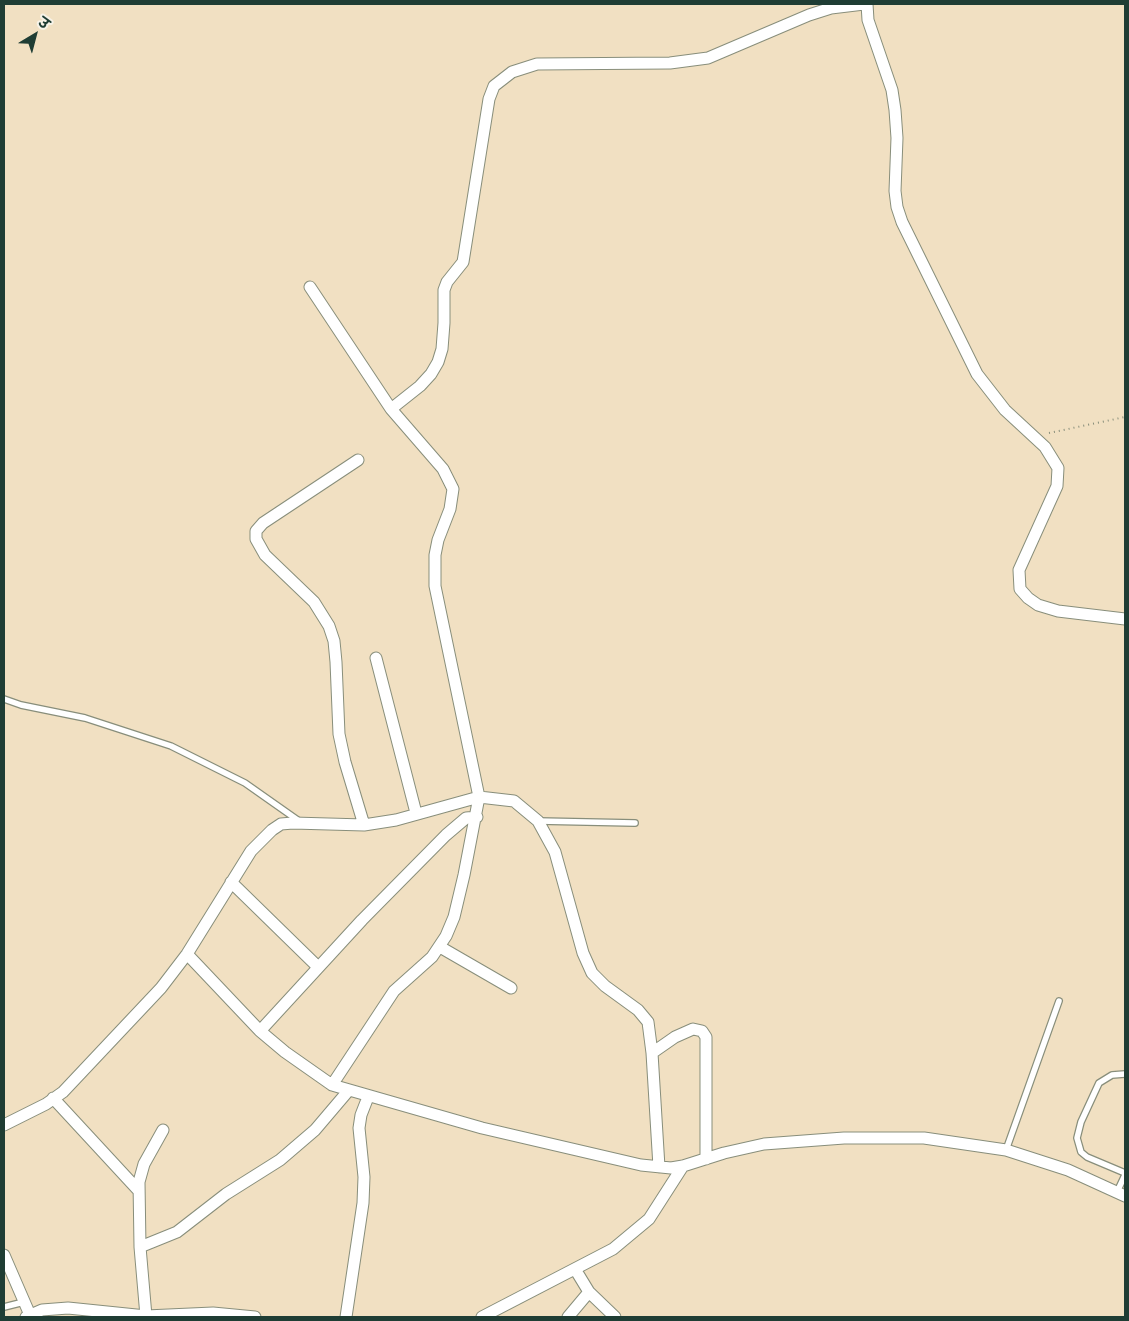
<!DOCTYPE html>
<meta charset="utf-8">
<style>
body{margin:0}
#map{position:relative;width:1129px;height:1321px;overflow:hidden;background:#f1e0c2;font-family:"Shantell Sans","Playpen Sans Deva",sans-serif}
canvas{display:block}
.frame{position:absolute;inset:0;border:5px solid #1f3d34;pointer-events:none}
.north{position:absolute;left:10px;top:10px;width:50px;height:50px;-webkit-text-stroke:4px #f7f3e8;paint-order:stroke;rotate:37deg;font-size:14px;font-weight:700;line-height:20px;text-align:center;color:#1f3d34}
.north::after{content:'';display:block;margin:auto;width:18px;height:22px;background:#1f3d34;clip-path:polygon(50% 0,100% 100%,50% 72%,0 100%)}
</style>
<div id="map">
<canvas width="1129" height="1321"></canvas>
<div class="frame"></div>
<div class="north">उ</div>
</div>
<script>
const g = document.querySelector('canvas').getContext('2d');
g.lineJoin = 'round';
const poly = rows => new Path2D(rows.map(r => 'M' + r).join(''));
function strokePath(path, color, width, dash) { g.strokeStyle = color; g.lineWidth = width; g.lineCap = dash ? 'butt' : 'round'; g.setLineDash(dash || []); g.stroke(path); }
const path = poly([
 [1049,433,1125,417]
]);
const lane = poly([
 [4,699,21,705,85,718,171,746,245,783,299,821],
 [538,821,635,823],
 [1125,1074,1112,1075,1099,1083,1081,1122,1077,1138,1081,1152,1087,1157,1125,1173],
 [1006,1150,1059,1001],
 [1117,1192,1125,1175],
 [4,1307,24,1302]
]);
const street = poly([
 [867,4,868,20,892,90,895,110,897,138,895,191,897,207,902,222,977,374,1005,410,1045,447,1058,468,1057,486,1019,570,1020,589,1028,598,1038,605,1058,611,1125,619],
 [310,287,391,409],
 [358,460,263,523,256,531,256,539,265,555,314,602,329,626,334,641,336,662,339,734,345,762,364,825],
 [376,658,416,813],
 [231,882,318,967],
 [440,947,511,988],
 [187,954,260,1031,362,920,446,835,466,818,477,817],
 [260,1031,285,1052,332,1085],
 [652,1053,648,1022,638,1010,605,986,592,973,583,953,555,852,538,821,514,801,479,797,464,875,454,917,446,936,432,957,394,991,332,1085,482,1128,641,1165,671,1168,683,1166,724,1153,764,1144,844,1138,924,1138,1006,1150,1068,1170,1125,1196],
 [53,1098,139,1191],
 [4,1125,46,1104,63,1092,161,988,187,954,251,851,272,830,281,824,293,823,364,825,396,820,479,797,435,586,435,555,438,540,450,509,453,489,443,469,391,409,420,386,431,374,438,362,442,349,444,323,444,290,447,282,463,262,489,99,494,86,512,72,537,64,670,63,708,58,809,15,831,8,864,4],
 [659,1167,652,1053,675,1037,693,1029,702,1031,706,1037,706,1159],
 [140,1247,139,1182,144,1164,163,1130],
 [4,1255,30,1315],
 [589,1292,615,1317],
 [146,1316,213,1313,255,1317],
 [26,1317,42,1310,68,1308,146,1316,140,1247,177,1232,226,1194,280,1160,315,1130,349,1090],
 [346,1317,363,1203,364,1177,359,1128,361,1115,368,1097],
 [482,1317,613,1249,649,1219,683,1166],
 [568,1317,589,1292,575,1269]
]);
strokePath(lane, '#888e7b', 8);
strokePath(street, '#888e7b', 13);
strokePath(path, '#888e7b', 2, [1, 4]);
strokePath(lane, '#fff', 5.5);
strokePath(street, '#fff', 11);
</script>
